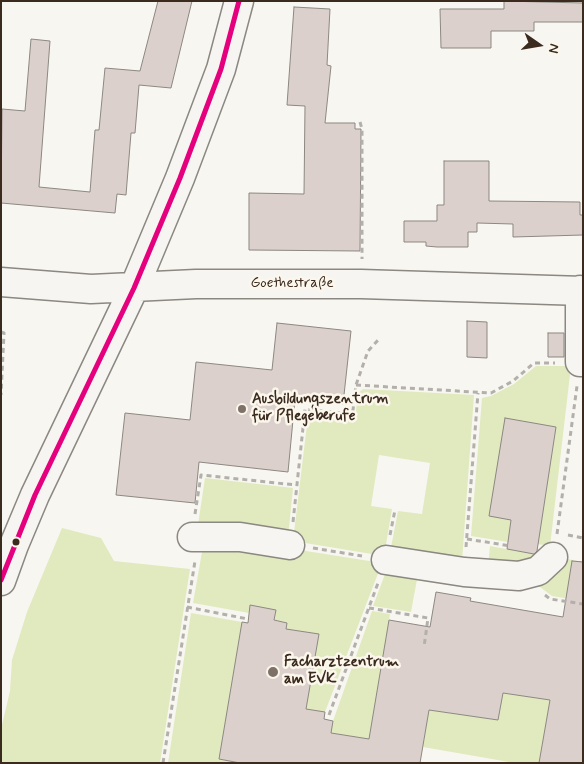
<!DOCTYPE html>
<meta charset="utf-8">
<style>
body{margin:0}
#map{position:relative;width:584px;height:764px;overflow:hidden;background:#f8f6f0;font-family:Mynerve,sans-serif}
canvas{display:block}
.frame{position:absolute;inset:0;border:2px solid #3b2a1e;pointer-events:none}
.north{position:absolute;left:514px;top:20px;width:50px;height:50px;-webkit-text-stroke:4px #fbf7ec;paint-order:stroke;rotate:103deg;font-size:14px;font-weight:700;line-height:20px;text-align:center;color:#3b2a1e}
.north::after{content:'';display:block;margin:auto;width:18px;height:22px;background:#3b2a1e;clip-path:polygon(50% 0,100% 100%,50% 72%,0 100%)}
</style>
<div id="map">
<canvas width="584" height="764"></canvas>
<div class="frame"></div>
<div class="north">N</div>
</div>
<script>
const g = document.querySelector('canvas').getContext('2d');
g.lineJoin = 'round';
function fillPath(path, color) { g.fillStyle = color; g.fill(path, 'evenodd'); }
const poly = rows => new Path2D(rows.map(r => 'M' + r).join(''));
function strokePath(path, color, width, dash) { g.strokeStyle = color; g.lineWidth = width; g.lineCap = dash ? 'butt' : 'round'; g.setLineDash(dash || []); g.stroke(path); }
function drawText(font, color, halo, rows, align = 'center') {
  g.font = font + ' Mynerve,sans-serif'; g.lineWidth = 5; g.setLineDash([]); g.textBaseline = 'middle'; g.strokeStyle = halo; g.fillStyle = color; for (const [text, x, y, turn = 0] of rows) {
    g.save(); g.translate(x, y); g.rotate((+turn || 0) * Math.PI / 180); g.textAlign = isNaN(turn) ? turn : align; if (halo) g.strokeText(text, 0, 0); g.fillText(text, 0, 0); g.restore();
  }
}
const green = poly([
 [536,366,571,366,550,546,518,541,541,524,556,427,506,419,511,520,508,542,471,536,482,398,491,396,514,384],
 [363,389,474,395,461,575,388,563,398,511,422,514,430,463,379,455,371,506,392,509,384,556,293,541,308,416,313,412,348,417,356,411,358,393],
 [205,478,293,488,287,548,382,563,325,712,306,709,319,634,286,629,287,623,274,620,276,610,250,605,249,613,193,603,202,552,196,538],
 [62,528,101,538,114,561,190,569,160,763,1,763,1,729,10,691,12,660,27,612],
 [490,546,506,549,546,556,542,560,488,567],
 [557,557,583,562,582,601,552,596,540,587,511,582],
 [387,569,418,574,411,612,373,606],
 [372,611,390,614,369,739,331,733,333,721],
 [191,613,242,622,219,759,240,763,168,763],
 [503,693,550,700,539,763,515,763,423,747,429,710,498,720]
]);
const building = poly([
 [158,1,192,1,171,88,139,85,135,133,131,133,126,195,117,194,115,213,1,203,2,109,25,111,31,39,50,41,39,187,90,192,95,130,99,130,105,68,140,71,158,1],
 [504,1,583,3,583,22,534,22,534,31,491,31,491,48,441,48,440,9,504,9,504,1],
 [294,7,330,9,327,65,331,66,325,123,355,123,355,129,361,129,360,251,249,250,249,193,304,194,305,106,287,105,294,7],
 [444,161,489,161,489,201,580,202,580,215,583,215,583,235,513,237,513,224,477,223,477,232,468,232,468,247,437,247,426,246,426,242,404,242,404,221,437,221,437,205,444,205,444,161],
 [467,321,487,322,487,358,467,357,467,321],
 [277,323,351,331,343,404,295,399,288,472,199,462,195,503,116,495,125,413,190,420,196,362,272,370,277,323],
 [548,333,564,333,564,357,548,357,548,333],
 [505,418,556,427,537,551,534,554,507,549,511,520,489,516,505,418],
 [572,561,583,562,583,763,539,763,550,700,503,693,498,720,429,710,420,763,240,763,219,759,242,622,248,623,250,605,276,610,274,620,287,623,286,629,319,634,306,709,325,712,324,719,333,721,331,733,369,739,389,620,430,627,436,592,471,598,470,601,563,617,572,561]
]);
const path = poly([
 [360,122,362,129,362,259],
 [1,332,4,333,1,395],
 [356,385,491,393,513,381,534,363,555,363],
 [195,514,201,475,296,485],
 [293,522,305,409,348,414,353,410,356,385,368,351,380,338],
 [557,534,577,386],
 [390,535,395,510],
 [568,535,583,538],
 [467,539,511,546],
 [466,547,478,393],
 [313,548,362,556],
 [545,595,550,599,583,604],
 [187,607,248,619],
 [369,608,428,618,424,647],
 [329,715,378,583],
 [163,763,195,561]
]);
const minor = poly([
 [1,282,91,289,196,284,361,284,583,291],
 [580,290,580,362,583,362],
 [192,537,240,537,290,545],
 [386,560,464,572,519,576,538,571,553,557],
 [1,581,14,545,35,495,134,288,180,178,221,69,239,1]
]);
const bus1 = poly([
 [1,580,35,495,134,288,180,178,221,69,239,1]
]);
const markers = [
 [242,409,5,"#7d7168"],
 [16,542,4.5,"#3b2a1e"],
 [273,672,6,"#7d7168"]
];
const streetNames = [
 ["Goethestraße",292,284]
];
const poiNames = [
 ["Ausbildungszentrum",252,400],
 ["für Pflegeberufe",252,417],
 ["Facharztzentrum",284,663],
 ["am EVK",284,680]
];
fillPath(green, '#e0eabe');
fillPath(building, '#dcd0cc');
strokePath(building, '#8b8781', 1);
strokePath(minor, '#8b8781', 31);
strokePath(path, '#b3b0ac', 3, [5, 4]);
strokePath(minor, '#f6f5f1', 28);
strokePath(bus1, '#e5007d', 5);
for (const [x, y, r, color] of markers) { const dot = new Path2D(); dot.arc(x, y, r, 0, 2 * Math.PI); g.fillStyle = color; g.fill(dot); strokePath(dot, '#fbf7ec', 2); }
drawText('15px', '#3b2a1e', '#fbf7ec', streetNames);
drawText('bold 15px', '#3b2a1e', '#fbf7ec', poiNames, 'left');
</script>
